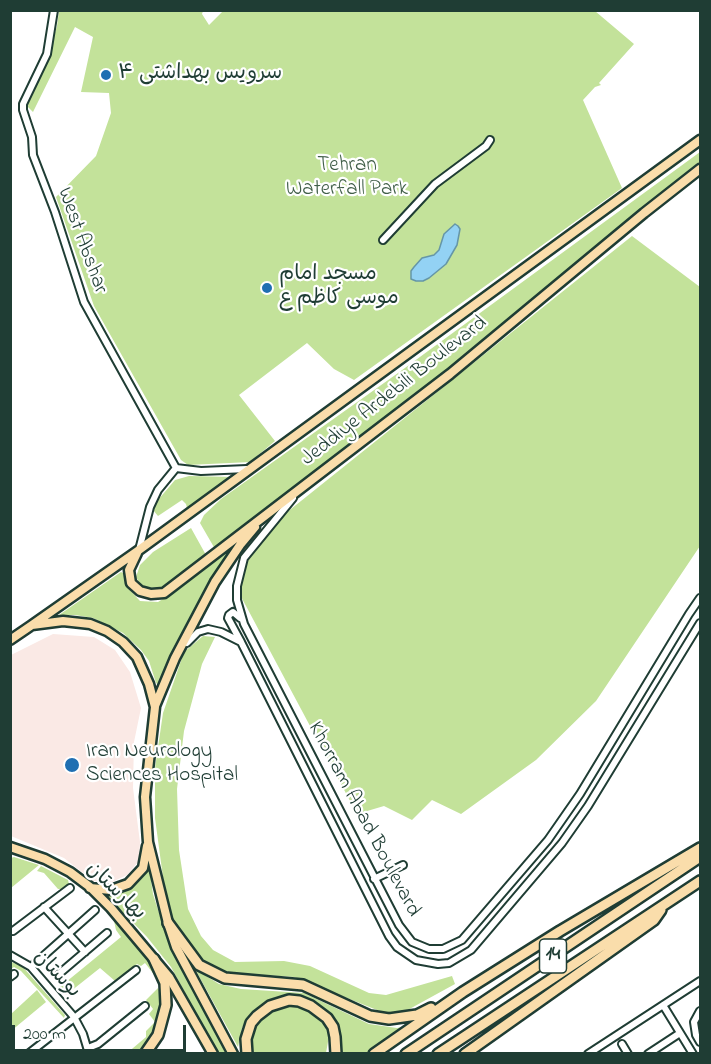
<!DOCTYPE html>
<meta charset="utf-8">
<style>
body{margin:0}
#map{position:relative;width:711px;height:1064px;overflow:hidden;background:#fff;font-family:"Indie Flower",sans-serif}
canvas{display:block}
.frame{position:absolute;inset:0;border:12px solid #1f3d34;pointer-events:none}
.scale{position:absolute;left:12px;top:1025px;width:174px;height:27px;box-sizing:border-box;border:3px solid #1f3d34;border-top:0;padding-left:8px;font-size:18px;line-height:21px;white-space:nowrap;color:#1f3d34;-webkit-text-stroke:4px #fff;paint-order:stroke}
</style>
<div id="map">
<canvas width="711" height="1064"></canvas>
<div class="frame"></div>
<div class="scale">200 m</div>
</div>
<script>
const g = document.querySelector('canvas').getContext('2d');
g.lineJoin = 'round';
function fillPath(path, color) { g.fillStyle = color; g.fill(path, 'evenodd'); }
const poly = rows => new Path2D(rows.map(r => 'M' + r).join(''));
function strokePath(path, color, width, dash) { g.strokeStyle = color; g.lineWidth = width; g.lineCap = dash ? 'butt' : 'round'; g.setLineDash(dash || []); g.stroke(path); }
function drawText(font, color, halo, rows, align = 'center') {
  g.font = font + ' "Indie Flower","Playpen Sans Arabic",sans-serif'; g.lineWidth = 4.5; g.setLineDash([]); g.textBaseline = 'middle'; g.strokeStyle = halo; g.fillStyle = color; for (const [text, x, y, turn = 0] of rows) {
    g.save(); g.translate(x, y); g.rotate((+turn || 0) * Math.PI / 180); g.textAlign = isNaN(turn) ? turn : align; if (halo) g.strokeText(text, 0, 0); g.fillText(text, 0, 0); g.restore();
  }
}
const built = poly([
 [53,634,94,637,115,650,130,672,141,708,134,742,133,788,140,842,139,861,127,875,112,882,93,881,64,858,11,836,11,655]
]);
const green = poly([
 [224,10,595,11,634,44,599,83,601,85,595,87,583,100,622,188,354,380,334,369,307,343,239,395,275,441,250,462,188,465,181,460,94,306,56,197,96,156,111,113,109,93,81,92,93,37,75,27,33,112,27,106,45,66,57,26,59,11,203,11,202,14,209,25],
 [700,152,700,163,636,213,449,370,215,549,200,523,204,515,221,499,398,373],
 [632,236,700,287,700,546,596,701,536,760,461,814,432,800,412,820,384,806,357,814,238,591,243,564,266,529],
 [189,476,233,477,187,508,186,504,182,500,158,516,153,510,158,500,175,480],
 [254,527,202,595,175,647,160,686,156,683,149,661,141,650,123,633,93,618,75,615,59,615,121,572,123,573,128,588,140,601,158,602,179,589,214,562],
 [191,528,206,555,164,587,148,589,140,584,136,577,140,565,153,552],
 [203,636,215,637,202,664,184,731,177,789,179,850,188,909,201,936,213,950,235,962,284,961,310,966,369,993,386,995,452,976,455,984,404,1012,382,1012,294,977,232,973,206,966,188,949,172,922,164,885,155,818,155,768,163,713,184,652],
 [14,857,39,865,11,888,11,858],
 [148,859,153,894,167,938,228,1053,218,1053,171,967,147,937,103,892,123,890,132,886,146,872],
 [41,866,68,880,69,884,61,889,58,889,44,873,37,871],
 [114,921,148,959,158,975,156,977,145,963,141,966,137,964,115,981,100,968,66,995,57,983,59,975,66,982,121,937,116,930],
 [11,962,22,966,65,1015,64,1018,21,971,14,967,11,969],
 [195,969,219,984,241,989,304,993,369,1024,397,1028,412,1025,373,1053,339,1053,327,1013,321,1006,306,998,288,996,276,997,263,1004,250,1014,242,1028,238,1047],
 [158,988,161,995,160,1014,155,1029,147,1044,138,1053,126,1054,146,1037,146,1031,155,1022,149,1014,153,1009,146,1000],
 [37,990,46,1002,11,1031,11,1014],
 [289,1005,302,1007,315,1014,325,1024,329,1036,326,1053,250,1053,251,1035,255,1026,270,1011]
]);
const water = poly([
 [455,224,458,226,460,229,457,245,446,264,429,278,423,281,416,281,411,279,411,271,414,267,422,258,434,255,439,250,444,234,455,224]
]);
const minor = poly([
 [54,10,47,54,23,104,23,110,32,137,33,155,55,212,84,302,176,468],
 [383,240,435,184,486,146,490,140],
 [176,468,201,471,247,469],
 [293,498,244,558,237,586,237,600,244,624,399,925,412,942,429,949,443,949,462,940,548,840,580,794,689,614,700,598],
 [139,550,150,507,158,490,176,468],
 [240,618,233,612,229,615,228,618,241,642],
 [187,643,198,632,208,629,221,632,241,642,389,936,397,947,416,960,438,964,449,963,471,950,562,843,588,806,700,623],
 [374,879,403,865],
 [44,907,85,952],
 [13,931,70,888],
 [10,955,31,967,74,1017,83,1034,89,1054],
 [31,967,95,910],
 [60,973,107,933],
 [10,977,14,974],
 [663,1005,693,1054],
 [700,1011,694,1022,696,1035,700,1042],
 [622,1044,628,1054],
 [88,1048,98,1044,145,1006],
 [28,1054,136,970],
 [588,1054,700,981],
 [648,1054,680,1033]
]);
const major = poly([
 [137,553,129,570,131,583,140,591,151,594,164,593,450,374,644,213,700,169],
 [32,625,139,550,700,140],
 [10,640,32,625,63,621,90,624,107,631,123,642,137,657,149,684,155,707,145,797,148,842,168,923,176,947,233,1054],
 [155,706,175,658,215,582,240,545,255,527],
 [10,847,45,859,70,872,90,887,111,908,169,977,213,1054],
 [90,888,111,890,128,884,143,868,147,846]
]);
const highway = poly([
 [168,923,199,965,225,978,303,985,370,1016,389,1019,417,1015,431,1008],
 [145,1054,158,1035,166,1005,165,983,154,959],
 [247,1054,246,1039,251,1023,257,1016,270,1006,289,1000,299,1001,311,1006,327,1018,333,1027,335,1037,336,1054],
 [374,1054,463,992,560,931,700,848],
 [406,1054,700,857],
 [438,1054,700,881],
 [465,1054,654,920,661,910]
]);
const markers = [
 [106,75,6,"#1f6fb2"],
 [267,288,6,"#1f6fb2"],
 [72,765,8,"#1f6fb2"]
];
const shields = [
 [553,956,27]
];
const shieldNames = [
 ["14",553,956]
];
const poiNames = [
 ["سرویس بهداشتی ۴",118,75],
 ["مسجد امام",279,276],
 ["موسی کاظم ع",279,300],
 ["Iran Neurology",86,753],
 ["Sciences Hospital",86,777]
];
const parkNames = [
 ["Tehran",347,167],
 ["Waterfall Park",347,191]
];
const streetNames = [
 ["West Abshar",81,241,70],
 ["Jeddiye Ardebili Boulevard",395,392,-38],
 ["Khorram Abad Boulevard",363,820,62],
 ["بهارستان",115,892,44],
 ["بوستان",56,975,46]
];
fillPath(built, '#fae9e5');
fillPath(green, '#c3e29a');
fillPath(water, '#93d2f4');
strokePath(water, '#6596a7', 1.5);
strokePath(minor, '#1f3d34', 10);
strokePath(major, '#1f3d34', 13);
strokePath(highway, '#1f3d34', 14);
strokePath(minor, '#fff', 6);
strokePath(major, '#faddab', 8);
strokePath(highway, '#faddab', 9);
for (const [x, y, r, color] of markers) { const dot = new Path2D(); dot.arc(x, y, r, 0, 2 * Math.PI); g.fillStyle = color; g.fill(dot); strokePath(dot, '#fff', 2); }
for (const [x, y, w] of shields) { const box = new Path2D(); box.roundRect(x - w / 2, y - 17, w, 34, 4.5); g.fillStyle = '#fff'; g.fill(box); strokePath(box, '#1f3d34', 1.5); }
drawText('bold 20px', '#1f3d34', null, shieldNames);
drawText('21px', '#1f3d34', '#fff', poiNames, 'left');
drawText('21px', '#405e48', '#fff', parkNames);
drawText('21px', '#1f3d34', '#fff', streetNames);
</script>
